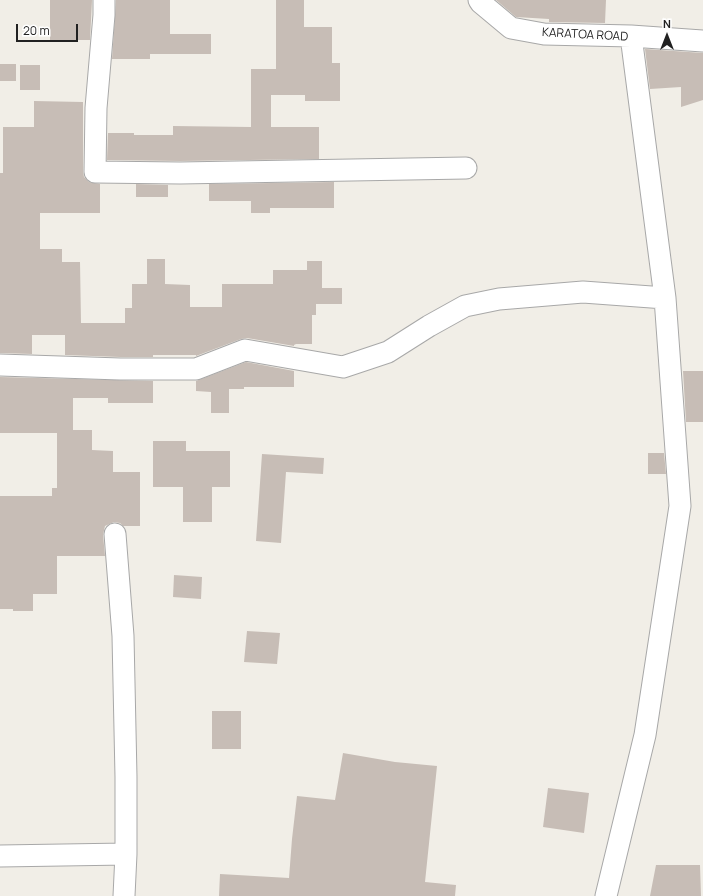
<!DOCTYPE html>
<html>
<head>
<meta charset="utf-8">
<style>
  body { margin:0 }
  #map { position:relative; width:703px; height:896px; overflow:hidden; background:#f1eee7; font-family:Manrope,sans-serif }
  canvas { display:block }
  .north { position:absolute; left:647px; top:16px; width:40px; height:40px; -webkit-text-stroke:3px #fff; paint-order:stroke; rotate:0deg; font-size:11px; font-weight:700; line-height:16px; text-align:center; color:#212121 }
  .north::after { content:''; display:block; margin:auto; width:14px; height:18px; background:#212121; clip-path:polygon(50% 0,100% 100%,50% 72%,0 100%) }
  .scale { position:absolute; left:16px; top:24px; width:62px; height:18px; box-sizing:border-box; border:2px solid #212121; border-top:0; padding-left:5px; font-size:12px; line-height:14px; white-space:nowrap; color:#212121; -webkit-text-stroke:3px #fff; paint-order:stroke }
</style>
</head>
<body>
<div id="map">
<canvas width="703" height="896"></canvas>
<div class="north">N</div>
<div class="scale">20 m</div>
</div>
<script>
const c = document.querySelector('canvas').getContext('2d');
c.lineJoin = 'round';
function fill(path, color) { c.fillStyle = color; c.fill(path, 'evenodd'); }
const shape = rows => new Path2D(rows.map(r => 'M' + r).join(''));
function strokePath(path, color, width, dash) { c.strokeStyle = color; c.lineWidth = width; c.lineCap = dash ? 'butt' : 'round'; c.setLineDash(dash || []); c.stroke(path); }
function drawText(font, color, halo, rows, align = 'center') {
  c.font = font + ' Manrope,sans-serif'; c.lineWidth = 4; c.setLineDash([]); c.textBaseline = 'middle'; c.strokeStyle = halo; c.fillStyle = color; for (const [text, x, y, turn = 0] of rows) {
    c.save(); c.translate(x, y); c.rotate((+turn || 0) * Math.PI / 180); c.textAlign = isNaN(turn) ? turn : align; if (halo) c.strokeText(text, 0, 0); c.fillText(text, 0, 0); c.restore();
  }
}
fill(shape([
  [50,0,92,0,90,40,50,40],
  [116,0,170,0,170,34,211,34,211,54,150,54,150,59,112,59],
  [276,0,304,0,304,27,332,27,332,63,340,63,340,101,305,101,305,95,271,95,271,127,319,127,319,159,180,161,107,160,108,133,134,133,134,135,173,135,173,126,251,127,251,69,276,69],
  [496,0,606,0,605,23,549,22,549,19,516,17],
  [645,49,703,53,703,100,681,107,681,87,650,89],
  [0,64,16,64,16,81,0,81],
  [20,65,40,65,40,90,20,90],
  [34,101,83,102,83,172,84,177,89,182,100,184,100,213,40,213,40,249,62,249,62,262,80,262,81,323,125,323,125,308,132,308,132,284,147,284,147,259,165,259,165,284,190,285,190,307,222,307,222,284,273,284,273,270,307,270,307,261,322,261,322,288,342,288,342,304,316,304,316,315,312,315,312,344,296,344,294,345,294,346,247,338,241,339,196,356,196,355,153,355,153,357,120,357,65,355,65,335,32,335,32,354,0,353,0,173,3,173,3,127,34,127],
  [334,182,334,208,270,208,270,213,251,213,251,201,209,201,209,184],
  [136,184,168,185,168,197,136,197],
  [246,362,294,371,294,387,244,387,244,389,229,389,229,413,211,413,211,392,196,391,196,381],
  [683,371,703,371,703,422,686,422],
  [0,377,153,381,153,403,108,403,108,398,73,398,73,430,92,430,92,450,113,451,113,472,140,472,140,526,123,526,120,523,114,522,105,526,103,535,105,556,57,556,57,594,33,594,33,611,13,611,13,609,0,609,0,496,52,496,52,488,57,488,57,433,0,433],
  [153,441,186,441,186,451,230,451,230,487,212,487,212,522,183,522,183,487,153,487],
  [648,453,664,453,666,474,648,474],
  [262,454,324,458,323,474,286,472,281,543,256,541],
  [174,575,202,577,201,599,173,597],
  [247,631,280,633,277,664,244,662],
  [212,711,241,711,241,749,212,749],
  [343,753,395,762,437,766,425,882,456,885,455,896,219,896,220,874,289,878,292,839,297,796,335,800],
  [548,788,589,793,584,833,543,827],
  [656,865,700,865,701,896,650,896]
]), '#c7bdb6');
const minor = shape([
  [104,0,104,15,96,108,95,172,180,173,466,168],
  [479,0,481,3,511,28,544,34,631,36,703,41],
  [0,365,120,369,196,369,245,350,343,367,388,352,429,326,465,306,499,299,583,292,665,298],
  [115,534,123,636,126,777,126,854,124,896],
  [0,856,126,854],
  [606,896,645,735,680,506,665,298,631,36]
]);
strokePath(minor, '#a8a8a8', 23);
strokePath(minor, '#fff', 21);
drawText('12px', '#212121', '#fff', [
  ["KARATOA ROAD",585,35,3]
]);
</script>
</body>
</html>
